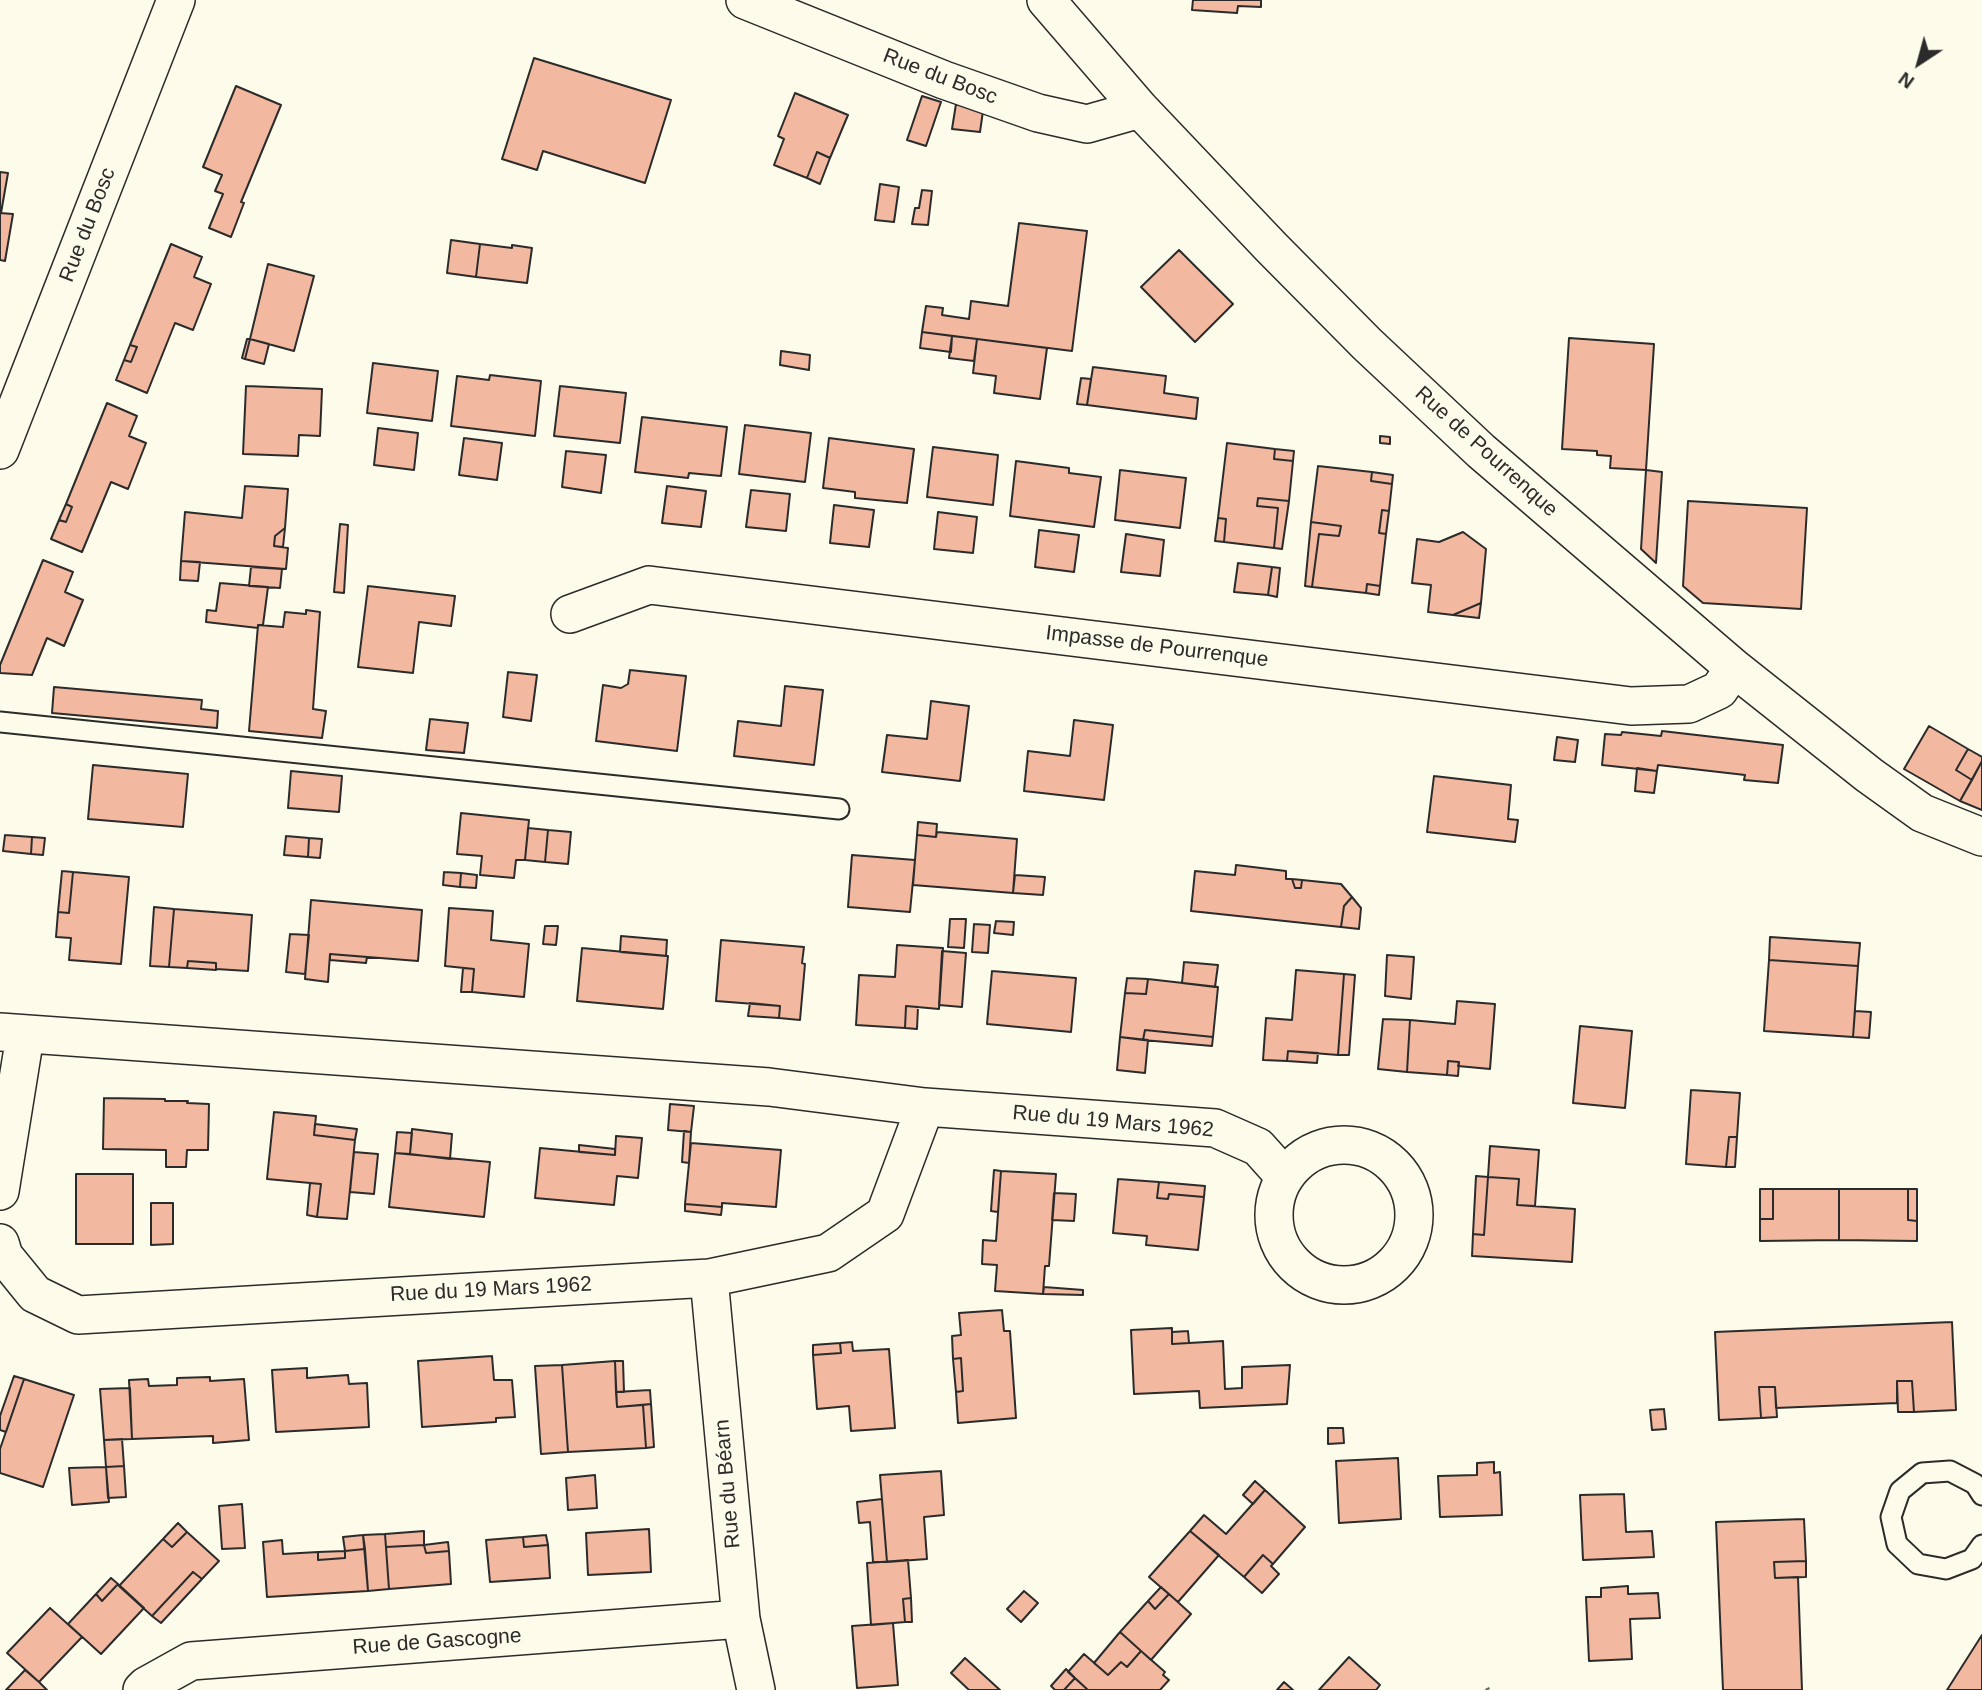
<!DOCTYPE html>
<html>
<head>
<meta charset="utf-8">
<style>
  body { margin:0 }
  #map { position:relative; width:1982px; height:1690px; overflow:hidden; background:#fdfbea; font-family:Helvetica,sans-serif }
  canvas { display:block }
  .north { position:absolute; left:1884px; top:28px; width:70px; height:70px; -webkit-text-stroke:5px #fdfbea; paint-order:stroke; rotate:216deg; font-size:19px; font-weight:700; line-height:28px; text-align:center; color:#2b2b2b }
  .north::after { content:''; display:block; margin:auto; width:24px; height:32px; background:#2b2b2b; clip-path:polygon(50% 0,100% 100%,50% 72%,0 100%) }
</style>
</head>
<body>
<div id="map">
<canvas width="1982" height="1690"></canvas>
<div class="north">N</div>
</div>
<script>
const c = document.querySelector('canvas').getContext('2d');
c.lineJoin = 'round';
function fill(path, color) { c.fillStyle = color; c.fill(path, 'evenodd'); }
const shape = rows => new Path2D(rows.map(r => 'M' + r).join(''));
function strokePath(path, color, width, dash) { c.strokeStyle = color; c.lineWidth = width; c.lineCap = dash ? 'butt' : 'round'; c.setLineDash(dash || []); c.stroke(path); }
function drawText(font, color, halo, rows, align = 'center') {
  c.font = font + ' Helvetica,sans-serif'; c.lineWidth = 5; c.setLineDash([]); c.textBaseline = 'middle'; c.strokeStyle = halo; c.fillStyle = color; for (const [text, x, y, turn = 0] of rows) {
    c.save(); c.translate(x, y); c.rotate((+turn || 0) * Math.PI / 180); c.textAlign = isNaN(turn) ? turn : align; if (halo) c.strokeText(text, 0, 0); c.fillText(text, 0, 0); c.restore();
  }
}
const building = shape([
  [1193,0,1261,0,1261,7,1238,6,1237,13,1192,10,1193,0],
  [534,58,671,100,645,183,543,151,537,170,502,159,534,58],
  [236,86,281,105,241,202,244,203,231,237,209,228,223,194,215,191,222,175,203,167,236,86],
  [795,93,848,115,830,158,817,152,807,178,774,165,784,139,778,136,795,93],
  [922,96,941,102,926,146,907,140,922,96],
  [956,104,983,111,980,132,952,129,956,104],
  [817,152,830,158,820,184,807,178,817,152],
  [0,172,8,173,1,213,0,213,0,172],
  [880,184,899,187,894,222,875,220,880,184],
  [922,190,932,191,928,225,912,224,915,208,919,208,922,190],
  [0,213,13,214,5,261,0,260,0,213],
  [1019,223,1087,231,1072,351,922,332,926,306,943,308,942,315,969,319,971,301,1008,306,1019,223],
  [451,240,480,244,476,277,447,273,451,240],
  [171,244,202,257,194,277,211,284,193,330,175,323,147,393,116,380,124,360,131,362,137,347,130,345,171,244],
  [480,244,512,248,512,245,532,248,527,283,476,277,480,244],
  [1179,250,1233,304,1195,342,1141,287,1179,250],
  [268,264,314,276,294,351,250,339,268,264],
  [922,332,952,336,951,352,920,348,922,332],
  [952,336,977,339,974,361,949,358,952,336],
  [1569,338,1654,344,1646,470,1610,468,1611,456,1597,455,1597,451,1562,449,1569,338],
  [247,339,250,339,245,359,242,358,247,339],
  [250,339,269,344,264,364,245,359,250,339],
  [977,339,1047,348,1040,399,994,393,996,376,973,373,977,339],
  [130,345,137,347,131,362,124,360,130,345],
  [781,351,810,355,809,370,780,365,781,351],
  [373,363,438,371,432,421,367,413,373,363],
  [1093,367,1166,376,1164,393,1198,398,1196,419,1087,405,1093,367],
  [490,375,541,381,535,436,451,426,457,376,489,380,490,375],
  [1081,378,1091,379,1087,405,1077,404,1081,378],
  [246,386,322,389,320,436,299,435,298,456,243,454,246,386],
  [560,386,626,393,620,443,554,436,560,386],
  [107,403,137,416,129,436,146,443,128,489,111,482,82,552,51,539,59,520,66,522,72,507,66,504,107,403],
  [642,417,727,427,721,476,689,473,688,478,635,472,642,417],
  [745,425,811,433,805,482,739,474,745,425],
  [378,428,418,433,414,470,374,465,378,428],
  [1380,436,1390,437,1390,444,1380,443,1380,436],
  [464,438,502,443,497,480,459,475,464,438],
  [829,438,914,449,907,503,855,498,855,492,823,488,829,438],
  [1227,443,1275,449,1274,459,1293,461,1289,501,1258,498,1257,506,1278,508,1274,548,1224,542,1226,519,1218,518,1227,443],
  [933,447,998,455,993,505,927,497,933,447],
  [1275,449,1294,451,1293,461,1274,459,1275,449],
  [566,451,606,455,601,493,562,487,566,451],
  [1016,461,1069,468,1069,473,1101,477,1094,527,1010,516,1016,461],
  [1318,466,1372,472,1371,481,1392,484,1389,511,1382,510,1379,533,1386,534,1380,586,1367,584,1366,593,1312,587,1319,534,1339,536,1341,526,1311,522,1318,466],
  [1120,470,1186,478,1180,528,1115,520,1120,470],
  [1646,470,1662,472,1656,563,1641,549,1646,470],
  [1372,472,1393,475,1392,484,1371,481,1372,472],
  [245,486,288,489,285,528,275,536,274,546,288,548,286,569,181,561,185,512,242,518,245,486],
  [667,486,706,491,701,527,662,523,667,486],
  [751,490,790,494,786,531,746,527,751,490],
  [1258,498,1289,501,1282,549,1274,548,1278,508,1257,506,1258,498],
  [1688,501,1807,508,1801,609,1703,603,1683,586,1688,501],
  [66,504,72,507,66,522,59,520,66,504],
  [834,505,874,510,869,547,830,543,834,505],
  [1382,510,1389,511,1386,534,1379,533,1382,510],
  [938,512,977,517,973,553,934,549,938,512],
  [1218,518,1226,519,1224,542,1215,541,1218,518],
  [1311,522,1341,526,1339,536,1319,534,1312,587,1305,586,1311,522],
  [340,524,348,525,344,593,334,592,340,524],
  [285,528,283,547,274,546,275,536,285,528],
  [1039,530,1079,535,1074,572,1035,567,1039,530],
  [1463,532,1486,549,1481,603,1453,615,1428,612,1431,585,1412,583,1417,539,1439,542,1463,532],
  [1126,534,1164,540,1160,576,1121,572,1126,534],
  [43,560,73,572,65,592,83,600,64,646,47,638,32,675,0,673,0,665,43,560],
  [181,561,200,562,198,581,180,580,181,561],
  [1238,563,1272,567,1268,595,1234,592,1238,563],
  [251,567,282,569,280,588,249,586,251,567],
  [1272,567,1280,568,1277,597,1268,595,1272,567],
  [220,583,268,587,263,625,258,625,258,628,206,622,207,610,216,611,220,583],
  [1367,584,1380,586,1379,595,1366,593,1367,584],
  [368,586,455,596,451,626,419,622,413,673,358,667,368,586],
  [1481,603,1479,618,1453,615,1481,603],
  [306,610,320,612,313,709,326,711,322,738,249,731,258,625,283,627,285,612,306,614,306,610],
  [630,670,686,676,677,751,596,741,603,685,621,688,628,684,630,670],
  [508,672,537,675,531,721,503,717,508,672],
  [785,686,823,690,814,765,734,756,738,721,781,726,785,686],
  [54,687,202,700,201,709,218,711,217,728,52,713,54,687],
  [931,701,969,706,960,781,882,772,887,735,927,739,931,701],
  [430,719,468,723,464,753,426,750,430,719],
  [1074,720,1113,725,1104,800,1024,791,1028,751,1070,756,1074,720],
  [1929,726,1968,749,1956,770,1972,780,1960,801,1904,769,1929,726],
  [1662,731,1783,745,1778,783,1744,780,1745,775,1658,765,1657,771,1602,765,1605,734,1621,735,1622,732,1661,736,1662,731],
  [1557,737,1578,740,1575,762,1554,760,1557,737],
  [1968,749,1982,757,1982,761,1972,780,1956,770,1968,749],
  [1982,761,1982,810,1960,801,1982,761],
  [93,765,188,774,183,827,88,819,93,765],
  [1637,768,1657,771,1654,793,1635,791,1637,768],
  [291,771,342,776,339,812,288,808,291,771],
  [1434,776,1511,785,1508,819,1518,820,1515,842,1427,832,1434,776],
  [461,813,529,820,525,860,516,860,514,878,480,875,482,856,457,854,461,813],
  [918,822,937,824,936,837,917,835,918,822],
  [528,828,548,830,545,862,525,860,528,828],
  [548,830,571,832,568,864,545,862,548,830],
  [937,832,1017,839,1013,893,913,885,917,835,936,837,937,832],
  [5,835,32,837,31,854,3,851,5,835],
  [286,836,309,838,308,857,284,855,286,836],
  [32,837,45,838,43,855,31,854,32,837],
  [309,838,322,839,320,858,308,857,309,838],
  [852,855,915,860,910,912,848,907,852,855],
  [1236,865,1286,871,1286,879,1292,879,1295,888,1301,888,1302,880,1341,884,1352,897,1344,906,1341,927,1191,911,1195,871,1235,875,1236,865],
  [62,871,73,872,69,913,58,912,62,871],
  [73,872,129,877,121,964,69,960,71,938,56,937,58,912,69,913,73,872],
  [444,872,461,873,460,887,443,885,444,872],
  [461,873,477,875,476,888,460,887,461,873],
  [1015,875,1045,877,1043,895,1013,893,1015,875],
  [1292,879,1302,880,1301,888,1295,888,1292,879],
  [1352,897,1361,908,1359,929,1341,927,1344,906,1352,897],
  [311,900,422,910,418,961,330,954,328,982,305,979,311,900],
  [154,907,174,909,169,967,150,966,154,907],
  [449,908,493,911,491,940,529,944,524,997,472,992,474,969,445,966,449,908],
  [174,909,252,915,248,971,216,969,216,963,188,961,187,968,169,967,174,909],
  [950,919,966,919,964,948,948,947,950,919],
  [996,921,1014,922,1013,935,994,933,996,921],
  [974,924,990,925,988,953,972,952,974,924],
  [545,926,558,926,556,945,543,944,545,926],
  [290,934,309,935,305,974,286,972,290,934],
  [621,936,667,940,666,956,620,952,621,936],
  [1770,937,1860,943,1858,966,1769,960,1770,937],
  [721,940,804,947,802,963,805,964,800,1020,779,1018,780,1006,716,1001,721,940],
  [897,945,943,948,939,1009,906,1006,905,1028,856,1025,859,975,895,977,897,945],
  [582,948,668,956,663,1009,577,1001,582,948],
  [942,951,966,953,962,1007,939,1005,942,951],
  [330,954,367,957,366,963,330,960,330,954],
  [1387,955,1414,957,1411,999,1385,996,1387,955],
  [1769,960,1858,966,1853,1037,1764,1031,1769,960],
  [188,961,216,963,216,970,187,968,188,961],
  [1184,962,1218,965,1215,987,1182,983,1184,962],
  [463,968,474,969,472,992,461,992,463,968],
  [1296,970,1344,974,1338,1055,1288,1051,1287,1061,1263,1060,1266,1018,1292,1020,1296,970],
  [992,971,1076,978,1071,1032,987,1024,992,971],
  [1344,974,1355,975,1349,1055,1338,1055,1344,974],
  [1127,978,1148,979,1146,994,1125,993,1127,978],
  [1148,979,1218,987,1213,1037,1145,1030,1143,1040,1120,1037,1125,993,1146,994,1148,979],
  [1457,1001,1495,1004,1490,1069,1458,1066,1459,1062,1448,1061,1447,1075,1407,1072,1410,1020,1455,1024,1457,1001],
  [750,1003,780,1006,779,1018,748,1016,750,1003],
  [906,1006,918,1007,917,1029,905,1028,906,1006],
  [1855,1011,1871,1012,1869,1038,1853,1037,1855,1011],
  [1383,1019,1410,1020,1407,1072,1378,1069,1383,1019],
  [1580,1026,1632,1031,1625,1108,1573,1103,1580,1026],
  [1145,1030,1213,1037,1212,1046,1143,1040,1145,1030],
  [1120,1037,1148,1040,1145,1073,1117,1070,1120,1037],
  [1288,1051,1318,1053,1317,1063,1287,1061,1288,1051],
  [1448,1061,1459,1062,1458,1076,1447,1075,1448,1061],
  [1691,1090,1740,1093,1737,1137,1729,1137,1726,1167,1686,1164,1691,1090],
  [104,1098,165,1099,165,1101,188,1101,187,1103,209,1104,208,1150,187,1150,186,1167,166,1167,166,1150,103,1149,104,1098],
  [670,1104,694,1106,691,1132,668,1130,670,1104],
  [274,1112,316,1116,314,1135,355,1140,347,1219,317,1217,321,1184,267,1179,274,1112],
  [315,1124,357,1129,355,1140,314,1135,315,1124],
  [412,1129,452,1134,450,1159,410,1154,412,1129],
  [684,1131,691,1132,689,1163,682,1162,684,1131],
  [397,1132,412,1133,410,1154,395,1153,397,1132],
  [616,1136,642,1138,638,1178,617,1176,614,1205,535,1198,540,1148,615,1155,616,1136],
  [1729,1137,1737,1137,1735,1167,1726,1167,1729,1137],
  [691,1143,781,1150,776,1207,722,1203,722,1207,685,1204,691,1143],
  [579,1145,615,1149,615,1155,579,1152,579,1145],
  [1490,1146,1539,1150,1535,1206,1517,1205,1519,1179,1488,1177,1490,1146],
  [354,1152,378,1154,374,1194,350,1192,354,1152],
  [395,1153,490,1162,484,1217,389,1207,395,1153],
  [994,1170,1001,1171,998,1212,991,1211,994,1170],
  [1001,1171,1056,1174,1049,1266,1045,1266,1043,1294,995,1291,997,1265,982,1264,983,1240,996,1241,1001,1171],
  [76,1174,133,1174,133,1244,76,1244,76,1174],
  [1476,1176,1488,1177,1484,1235,1473,1234,1476,1176],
  [1488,1177,1519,1179,1517,1205,1575,1209,1572,1262,1472,1256,1473,1234,1484,1235,1488,1177],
  [1118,1179,1159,1182,1157,1198,1168,1199,1169,1194,1204,1197,1198,1250,1146,1245,1147,1236,1113,1233,1118,1179],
  [1159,1182,1205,1186,1204,1197,1169,1194,1168,1199,1157,1198,1159,1182],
  [310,1183,321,1184,317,1217,307,1215,310,1183],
  [1760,1189,1773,1189,1773,1219,1760,1219,1760,1189],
  [1773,1189,1839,1189,1839,1240,1760,1241,1760,1219,1773,1219,1773,1189],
  [1839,1189,1908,1189,1908,1220,1917,1221,1917,1241,1839,1240,1839,1189],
  [1908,1189,1917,1189,1917,1221,1908,1220,1908,1189],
  [1054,1193,1076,1194,1074,1221,1052,1220,1054,1193],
  [151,1203,173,1203,173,1244,151,1245,151,1203],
  [685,1204,722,1207,721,1215,685,1211,685,1204],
  [1044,1287,1083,1290,1083,1295,1043,1294,1044,1287],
  [1002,1310,1004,1331,1010,1331,1016,1418,958,1423,956,1392,963,1391,961,1358,953,1359,952,1336,961,1335,959,1313,1002,1310],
  [1952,1322,1956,1410,1914,1412,1912,1381,1897,1381,1897,1403,1776,1408,1775,1387,1759,1387,1761,1418,1719,1420,1715,1332,1952,1322],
  [1172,1328,1172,1344,1223,1341,1225,1389,1242,1388,1242,1367,1290,1365,1287,1404,1200,1408,1199,1391,1134,1394,1131,1330,1172,1328],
  [1188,1331,1189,1343,1172,1344,1172,1332,1188,1331],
  [852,1342,853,1351,889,1349,895,1428,851,1431,849,1406,817,1409,813,1355,841,1353,840,1343,852,1342],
  [840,1343,841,1353,813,1355,813,1345,840,1343],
  [492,1356,494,1380,512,1380,515,1417,496,1418,496,1422,422,1427,418,1361,492,1356],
  [961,1358,963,1391,956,1392,953,1359,961,1358],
  [615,1361,617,1407,643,1405,646,1448,568,1452,562,1365,615,1361],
  [615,1361,623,1361,624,1392,616,1392,615,1361],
  [562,1365,568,1452,541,1454,535,1366,562,1365],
  [307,1368,307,1378,348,1375,349,1384,367,1383,369,1427,276,1432,272,1370,307,1368],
  [14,1376,24,1379,6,1432,0,1430,0,1416,14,1376],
  [210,1377,210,1381,244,1379,249,1440,213,1443,213,1436,132,1439,129,1380,148,1379,149,1386,177,1385,177,1378,210,1377],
  [24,1379,74,1395,43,1487,0,1473,0,1449,24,1379],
  [1897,1381,1912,1381,1914,1412,1898,1412,1897,1381],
  [1759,1387,1775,1387,1777,1417,1761,1418,1759,1387],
  [130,1388,132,1439,104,1440,100,1389,130,1388],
  [650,1390,651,1404,617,1407,616,1392,650,1390],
  [651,1404,654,1447,646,1448,643,1405,651,1404],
  [1664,1409,1666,1429,1652,1430,1650,1410,1664,1409],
  [1328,1428,1343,1428,1344,1443,1328,1444,1328,1428],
  [122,1439,124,1466,106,1467,104,1440,122,1439],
  [1398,1458,1401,1519,1339,1523,1336,1461,1398,1458],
  [1494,1462,1494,1473,1500,1472,1502,1515,1440,1517,1438,1476,1477,1475,1477,1463,1494,1462],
  [124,1466,126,1497,108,1498,106,1467,124,1466],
  [106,1467,109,1502,72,1505,69,1468,106,1467],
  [941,1471,944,1515,924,1517,927,1559,887,1562,880,1475,941,1471],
  [595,1475,597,1508,568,1510,566,1478,595,1475],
  [1255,1481,1265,1490,1253,1504,1243,1495,1255,1481],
  [1265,1490,1305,1527,1273,1564,1263,1555,1244,1577,1190,1531,1204,1515,1226,1534,1265,1490],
  [1624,1494,1626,1532,1652,1531,1654,1557,1583,1560,1580,1495,1624,1494],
  [882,1499,887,1562,873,1562,870,1522,859,1523,857,1502,882,1499],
  [242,1504,245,1548,222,1549,219,1506,242,1504],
  [1804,1519,1806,1561,1774,1562,1775,1578,1798,1577,1802,1690,1723,1690,1716,1522,1804,1519],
  [178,1523,187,1532,172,1547,163,1539,178,1523],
  [649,1529,651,1572,588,1575,586,1533,649,1529],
  [424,1531,424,1545,386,1547,385,1534,424,1531],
  [1190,1531,1219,1555,1178,1602,1149,1577,1190,1531],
  [187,1532,219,1561,202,1579,193,1572,152,1616,119,1586,163,1539,172,1547,187,1532],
  [385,1534,389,1589,368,1591,363,1535,385,1534],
  [363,1535,365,1549,345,1551,343,1537,363,1535],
  [546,1535,548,1545,524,1547,523,1537,546,1535],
  [523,1537,524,1547,548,1545,550,1578,490,1582,486,1540,523,1537],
  [282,1540,283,1554,318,1552,318,1560,345,1558,345,1551,365,1549,368,1591,267,1597,263,1542,282,1540],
  [448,1542,449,1551,426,1553,424,1545,448,1542],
  [424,1545,426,1553,449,1551,451,1584,389,1589,386,1547,424,1545],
  [345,1551,345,1558,318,1560,318,1552,345,1551],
  [1263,1555,1273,1564,1271,1566,1279,1574,1262,1593,1244,1577,1263,1555],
  [908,1560,911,1598,903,1599,905,1622,871,1625,867,1563,908,1560],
  [1806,1561,1806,1577,1775,1578,1774,1562,1806,1561],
  [193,1572,202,1579,161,1623,152,1616,193,1572],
  [111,1578,118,1584,102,1601,96,1594,111,1578],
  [118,1584,144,1608,101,1654,68,1624,96,1594,102,1601,118,1584],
  [1628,1586,1628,1594,1658,1593,1660,1618,1630,1619,1632,1659,1589,1661,1586,1597,1601,1597,1601,1588,1628,1586],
  [1161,1587,1169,1594,1155,1609,1148,1601,1161,1587],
  [1024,1591,1038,1603,1021,1622,1007,1609,1024,1591],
  [1169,1594,1191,1614,1151,1660,1120,1632,1148,1601,1155,1609,1169,1594],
  [911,1598,912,1622,905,1622,903,1599,911,1598],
  [50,1608,82,1637,39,1682,7,1653,50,1608],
  [893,1623,898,1685,857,1688,852,1626,893,1623],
  [1120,1632,1141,1651,1127,1667,1121,1662,1108,1675,1094,1663,1120,1632],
  [1982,1635,1982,1690,1947,1690,1982,1635],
  [1141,1651,1165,1672,1163,1675,1169,1680,1160,1690,1088,1690,1068,1672,1084,1654,1108,1675,1121,1662,1127,1667,1141,1651],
  [1349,1657,1380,1685,1376,1690,1319,1690,1349,1657],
  [965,1658,1000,1690,969,1690,951,1673,965,1658],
  [1066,1669,1075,1678,1064,1690,1055,1690,1051,1686,1066,1669],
  [25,1670,39,1682,47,1690,6,1690,25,1670],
  [1075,1678,1088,1690,1064,1690,1075,1678],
  [1284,1682,1293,1690,1277,1690,1284,1682]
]);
fill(building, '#f2b8a0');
strokePath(building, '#2b2b2b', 2);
const service = shape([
  [0,722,839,809],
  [1982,1495,1975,1484,1950,1471,1922,1473,1900,1491,1891,1517,1897,1544,1918,1564,1946,1569,1972,1559,1982,1545]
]);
const minor = shape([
  [745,0,944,80,1038,113,1087,124,1140,109],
  [1046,0,1140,109,1271,247,1367,344,1481,451,1734,668,1869,775,1922,813,1982,837],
  [0,450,176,0],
  [570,614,649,585,1631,706,1689,704,1719,690,1734,668],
  [0,1032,769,1087,925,1107,1215,1128,1258,1147,1284,1176],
  '1274 1215a70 70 0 1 1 140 0a70 70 0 1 1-140 0Z',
  [0,1191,25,1036],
  [0,1243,4,1256,35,1294,78,1315,709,1278,828,1253,885,1214,925,1107],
  [709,1278,741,1619,756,1690],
  [142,1690,146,1686,191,1661,741,1619]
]);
strokePath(service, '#2b2b2b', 23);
strokePath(minor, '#2b2b2b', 40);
strokePath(shape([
  [1487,1688,1488,1690]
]), '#6a6964', 4.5, [5, 3.5]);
strokePath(service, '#fdfbea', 19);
strokePath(minor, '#fdfbea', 37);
drawText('21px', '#2b2b2b', '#fdfbea', [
  ["Rue du Bosc",940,77,21],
  ["Rue du Bosc",88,225,-69],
  ["Rue de Pourrenque",1486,452,42],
  ["Impasse de Pourrenque",1157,647,7],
  ["Rue du 19 Mars 1962",1113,1122,5],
  ["Rue du 19 Mars 1962",491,1290,-3],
  ["Rue du Béarn",728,1484,-95],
  ["Rue de Gascogne",437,1642,-4]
]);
</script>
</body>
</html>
